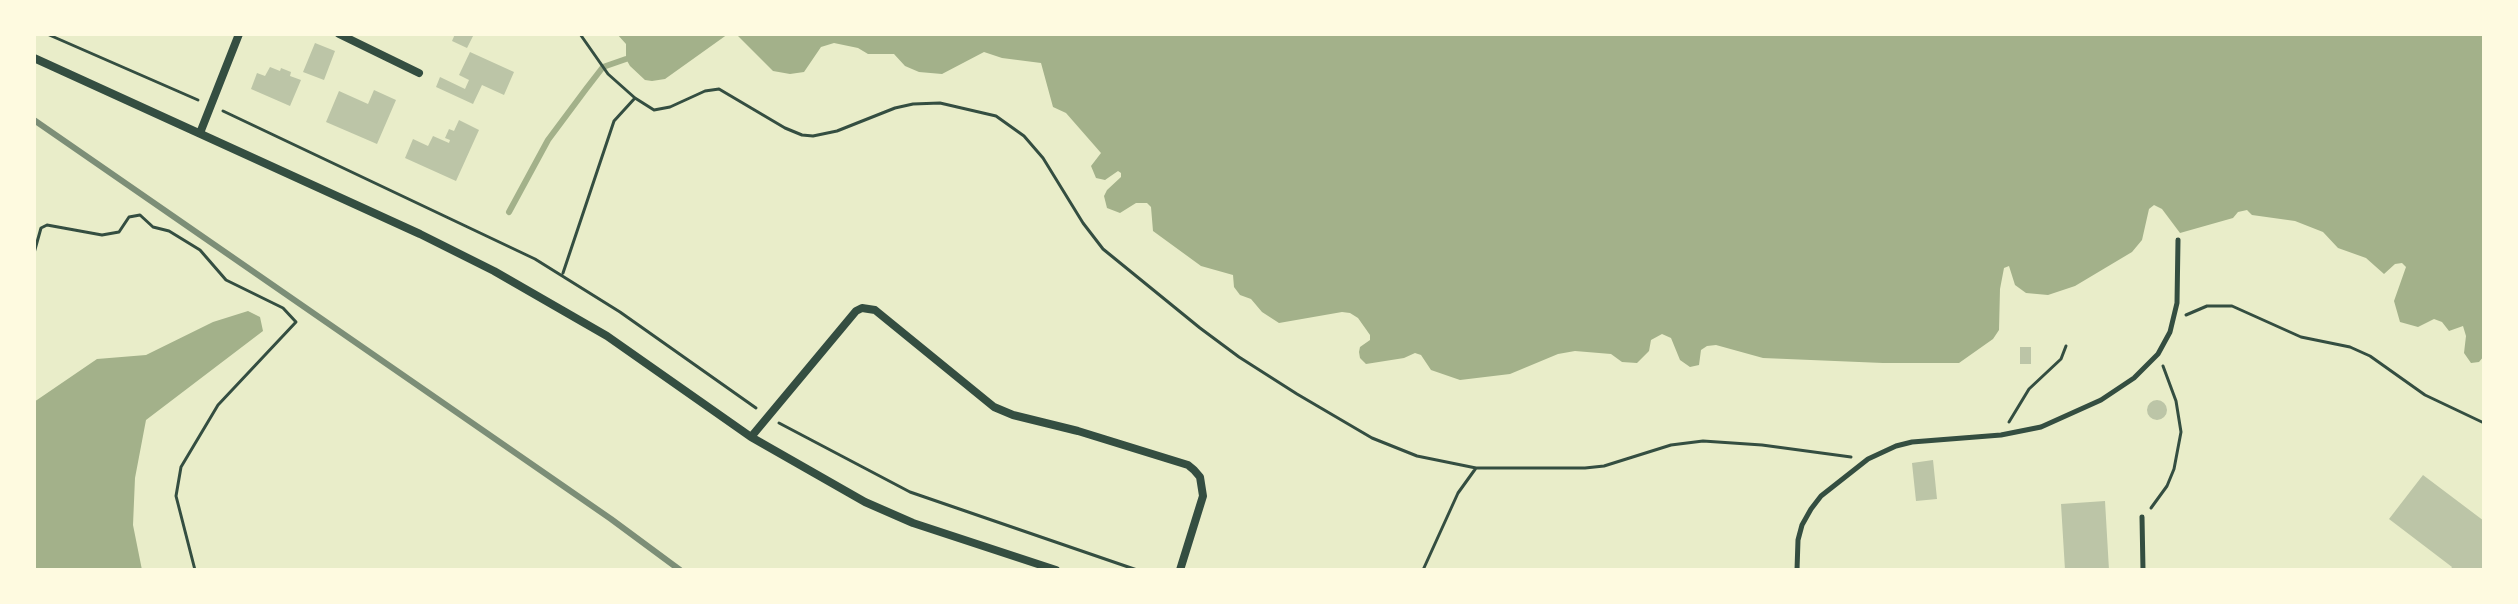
<!DOCTYPE html>
<html>
<head>
<meta charset="utf-8">
<style>
  body { margin:0 }
  #map { position:relative; width:2518px; height:604px; overflow:hidden; background:#e9edc9; font-family:"Alegreya Sans",sans-serif }
  canvas { display:block }
  .frame { position:absolute; inset:0; border:36px solid #fefae0; pointer-events:none }
</style>
</head>
<body>
<div id="map">
<canvas width="2518" height="604"></canvas>
<div class="frame"></div>
</div>
<script>
const c = document.querySelector('canvas').getContext('2d');
c.lineJoin = 'round';
function fill(path, color) { c.fillStyle = color; c.fill(path, 'evenodd'); }
const shape = rows => new Path2D(rows.map(r => 'M' + r).join(''));
function strokePath(path, color, width, dash) { c.strokeStyle = color; c.lineWidth = width; c.lineCap = dash ? 'butt' : 'round'; c.setLineDash(dash || []); c.stroke(path); }
fill(shape([
  [617,34,728,34,665,79,652,81,645,80,630,66,626,59,626,44],
  [736,34,2484,34,2484,356,2479,362,2471,363,2464,353,2466,336,2463,326,2449,331,2442,322,2434,319,2418,327,2400,322,2394,301,2406,267,2402,263,2395,264,2384,274,2366,258,2338,248,2323,232,2295,221,2252,215,2247,210,2238,212,2233,218,2180,233,2162,209,2154,205,2149,209,2142,240,2132,252,2075,286,2048,295,2026,293,2015,285,2009,266,2004,268,2000,289,1999,330,1993,339,1959,363,1883,363,1763,358,1716,345,1707,346,1701,350,1699,365,1690,367,1680,360,1671,338,1662,334,1651,340,1649,351,1637,363,1622,362,1611,354,1575,351,1558,354,1510,374,1460,380,1431,370,1421,355,1415,353,1404,358,1366,364,1360,358,1359,352,1360,347,1370,340,1370,335,1358,318,1350,313,1342,312,1279,323,1262,312,1251,299,1240,295,1234,287,1233,275,1201,266,1153,231,1151,207,1147,203,1136,203,1120,213,1107,208,1104,196,1107,190,1121,177,1121,173,1118,171,1105,180,1096,178,1091,166,1101,153,1066,113,1053,107,1041,63,1002,58,984,52,942,74,919,72,905,66,894,54,868,54,858,48,834,43,821,47,804,72,790,74,773,71],
  [248,311,260,317,263,331,146,420,135,478,133,525,142,570,34,570,34,402,97,359,146,355,213,322]
]), '#a3b18a');
strokePath(shape([
  [509,212,548,140,586,89,603,67,626,59]
]), '#a3b18a', 6);
fill(shape([
  [455,34,474,34,467,48,452,41],
  [315,43,335,51,324,80,303,72],
  [470,52,514,72,504,95,482,85,473,104,436,87,440,77,465,89,469,80,459,75],
  [270,67,280,71,281,68,291,72,290,76,301,80,290,106,251,89,257,73,265,76],
  [374,90,396,100,377,144,326,122,339,91,368,104],
  [459,120,479,130,456,181,405,158,413,139,428,146,433,136,449,143,450,140,445,138,449,129,454,131],
  [2020,347,2031,347,2031,364,2020,364],
  '2147 410a10 10 0 1 1 20 0a10 10 0 1 1-20 0Z',
  [1933,460,1937,499,1916,501,1912,463],
  [2423,475,2484,521,2484,570,2450,570,2452,567,2389,519],
  [2105,501,2109,570,2065,570,2061,504]
]), '#bcc5a7');
strokePath(shape([
  [47,34,198,100],
  [580,34,608,74,635,98,654,110,670,107,705,91,719,89,785,128,802,135,813,136,837,131,895,108,913,104,940,103,996,116,1024,136,1043,158,1083,223,1103,249,1200,328,1239,357,1297,394,1372,438,1417,456,1476,468,1585,468,1604,466,1671,445,1703,441,1762,445,1851,457],
  [223,111,535,259,620,312,756,408],
  [34,253,41,228,47,225,102,235,119,232,129,217,140,215,153,227,169,231,200,250,226,280,283,308,296,322,218,405,181,467,176,496,195,570],
  [563,273,614,121,635,98],
  [2186,315,2207,306,2232,306,2301,337,2350,347,2370,356,2425,395,2484,423],
  [2009,422,2029,389,2061,359,2066,346],
  [779,423,910,492,1137,570],
  [2151,508,2167,486,2174,469,2181,432,2176,401,2163,366],
  [1423,570,1458,493,1476,468]
]), '#344e41', 3);
strokePath(shape([
  [2142,517,2143,570],
  [1797,570,1798,540,1802,525,1811,509,1821,496,1868,459,1896,446,1912,442,2001,435,2041,427,2101,400,2134,378,2158,354,2170,332,2177,303,2178,240]
]), '#344e41', 5);
strokePath(shape([
  [339,34,419,73],
  [34,58,420,234,494,271,607,336,751,437,865,502,913,523,1056,570],
  [200,133,239,34],
  [751,437,856,311,862,308,875,310,994,407,1013,415,1078,431,1188,465,1194,470,1200,477,1203,496,1180,570]
]), '#344e41', 8);
strokePath(shape([
  [34,120,611,519,680,570]
]), '#7c8e77', 6);
</script>
</body>
</html>
